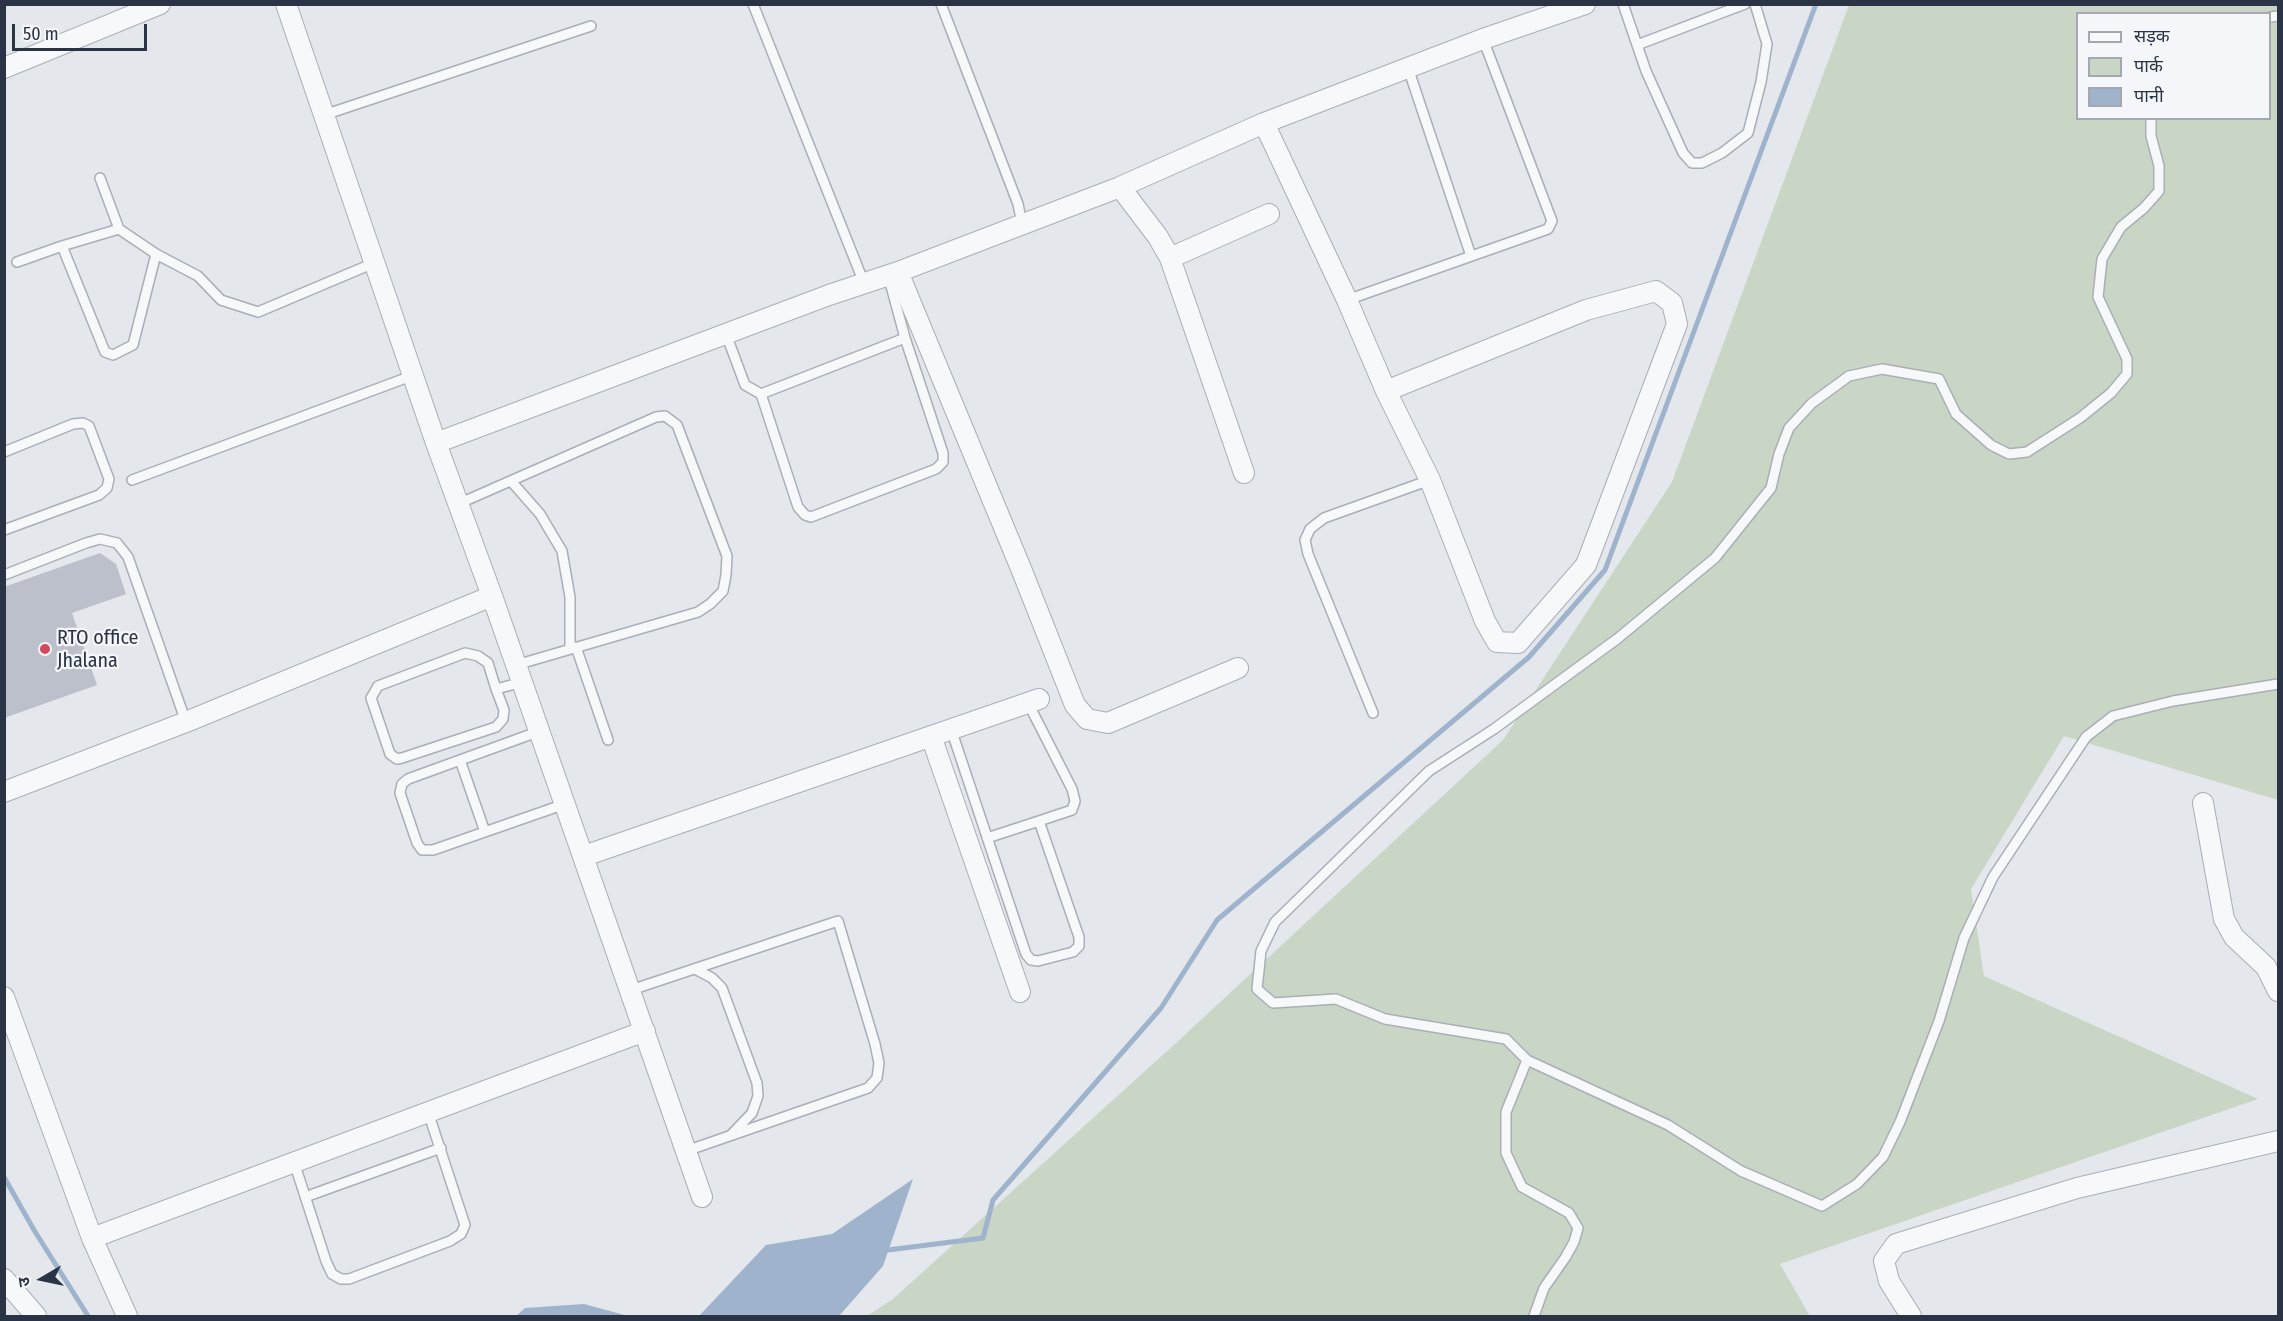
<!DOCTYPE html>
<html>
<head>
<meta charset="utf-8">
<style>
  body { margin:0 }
  #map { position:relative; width:2283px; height:1321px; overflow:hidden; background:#e4e7ec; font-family:"Fira Sans Condensed","Noto Sans Devanagari",sans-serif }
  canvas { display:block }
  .frame { position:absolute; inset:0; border:6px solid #2b3445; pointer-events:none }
  .legend { position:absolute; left:2076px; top:12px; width:195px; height:108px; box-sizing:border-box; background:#f4f6f9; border:2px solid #a4a8b1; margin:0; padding:8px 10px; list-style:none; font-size:18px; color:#2b3445 }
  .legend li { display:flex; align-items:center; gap:12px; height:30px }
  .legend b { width:30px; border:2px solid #a4a8b1 }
  .north { position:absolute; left:12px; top:1249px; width:60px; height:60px; -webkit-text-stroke:4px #f4f6f9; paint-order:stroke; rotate:261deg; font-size:16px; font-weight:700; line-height:24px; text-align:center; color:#2b3445 }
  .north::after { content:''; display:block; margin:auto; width:21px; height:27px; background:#2b3445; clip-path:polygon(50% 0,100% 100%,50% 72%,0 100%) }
  .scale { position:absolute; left:12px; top:24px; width:135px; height:27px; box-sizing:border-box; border:3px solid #2b3445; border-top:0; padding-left:8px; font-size:18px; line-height:21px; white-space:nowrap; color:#2b3445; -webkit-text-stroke:4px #f4f6f9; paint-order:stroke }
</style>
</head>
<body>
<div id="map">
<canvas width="2283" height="1321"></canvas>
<div class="frame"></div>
<ul class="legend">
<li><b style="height:8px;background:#f7f8fa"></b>सड़क</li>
<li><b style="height:16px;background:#c9d6c5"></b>पार्क</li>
<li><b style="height:16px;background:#9fb4cc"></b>पानी</li>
</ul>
<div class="north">उ</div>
<div class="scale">50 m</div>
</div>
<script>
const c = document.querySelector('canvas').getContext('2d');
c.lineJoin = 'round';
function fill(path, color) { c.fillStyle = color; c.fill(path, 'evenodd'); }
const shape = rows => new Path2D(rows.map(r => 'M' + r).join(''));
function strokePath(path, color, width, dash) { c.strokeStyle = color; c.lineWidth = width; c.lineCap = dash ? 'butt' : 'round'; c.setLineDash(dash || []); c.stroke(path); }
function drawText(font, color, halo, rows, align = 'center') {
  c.font = font + ' "Fira Sans Condensed",sans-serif'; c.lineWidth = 4.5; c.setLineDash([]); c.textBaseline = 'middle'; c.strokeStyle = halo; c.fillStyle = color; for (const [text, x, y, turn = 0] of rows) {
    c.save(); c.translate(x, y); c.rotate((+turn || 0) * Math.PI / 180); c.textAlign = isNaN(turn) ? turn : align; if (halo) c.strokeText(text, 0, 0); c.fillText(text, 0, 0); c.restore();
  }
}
fill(shape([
  [1849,5,2278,5,2278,800,2064,736,1971,889,1984,976,2258,1099,1780,1264,1810,1316,867,1316,893,1299,1176,1043,1503,740,1672,482],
  [2078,14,2270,14,2270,118,2078,118]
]), '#c9d6c5');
fill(shape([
  [913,1179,883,1266,839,1316,699,1316,766,1245,832,1234],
  [584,1304,628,1316,516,1316,525,1308]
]), '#9fb4cc');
strokePath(shape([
  [4,1177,34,1230,88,1316],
  [888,1250,983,1238,993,1200,1161,1008,1217,920,1529,657,1605,570,1816,4]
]), '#9fb4cc', 5);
fill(shape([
  [100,553,116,564,126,594,72,613,97,685,4,718,4,587]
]), '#bbc0ca');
const lane = shape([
  [753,4,864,283],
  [941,4,1018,204,1022,224],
  [1623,4,1646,71,1683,153,1692,163,1702,163,1722,153,1748,133,1761,82,1767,44,1755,4],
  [2270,17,2278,16],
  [1637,45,1745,4],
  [1408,68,1471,256],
  [324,115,591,26],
  [2151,118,2151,136,2159,166,2159,191,2144,208,2121,227,2102,259,2098,297,2127,359,2127,374,2111,393,2080,418,2027,452,2009,454,1991,445,1956,414,1939,379,1882,369,1849,376,1812,403,1789,428,1779,454,1771,488,1715,558,1617,639,1494,729,1429,771,1275,922,1261,951,1257,989,1273,1003,1336,999,1385,1019,1506,1039,1527,1060,1668,1125,1741,1171,1822,1206,1857,1184,1883,1157,1900,1122,1939,1021,1964,938,1993,877,2086,737,2113,716,2173,701,2278,684],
  [100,178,119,229],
  [62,246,105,352,113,355,133,345,156,254],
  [17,262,62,246,119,229,156,254,198,276,221,300,258,312,374,263],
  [1347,300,1548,229,1552,221,1483,39],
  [726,334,745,385,761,394,798,507,805,515,811,517,936,469,943,462,943,453,905,338],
  [761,394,905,338,888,275],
  [4,452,73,424,83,423,89,426,109,479,107,488,99,495,4,530],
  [132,480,414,375],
  [511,481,540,514,562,551,570,597,570,649],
  [458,504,656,417,665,416,677,425,727,556,726,575,723,591,710,604,698,612,516,665],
  [4,575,86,543,100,539,117,543,128,557,186,722],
  [576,647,608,740],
  [496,689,504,710,503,719,496,727,402,758,397,759,390,754,371,698,378,686,465,653,478,656,488,663,496,689,523,682],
  [1373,713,1308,554,1305,540,1310,529,1324,518,1430,480],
  [951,729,1026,954,1031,960,1038,961,1073,952,1079,946,1079,937,1039,821,1072,810,1075,801,1072,789,1028,703],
  [540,731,408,779,402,784,400,793,417,843,422,850,433,850,565,804],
  [460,760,485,832],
  [987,838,1039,821],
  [695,969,712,978,722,988,757,1083,758,1096,752,1113,731,1135],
  [631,990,838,921,875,1044,879,1063,877,1078,868,1088,686,1151],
  [1527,1060,1506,1112,1506,1153,1522,1187,1569,1213,1578,1228,1574,1242,1565,1258,1544,1288,1534,1316],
  [294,1162,326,1261,332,1274,341,1279,349,1279,450,1241,461,1234,465,1225,428,1112],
  [305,1197,441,1148]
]);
const street = shape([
  [286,4,436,443,492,596,702,1197],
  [4,68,160,4],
  [1264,123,1347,300,1386,391,1430,480,1485,621,1497,642,1518,643,1586,565,1677,324,1672,303,1656,291,1586,310,1386,391],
  [1120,187,1158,237,1170,258,1244,473],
  [1170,258,1269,214],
  [898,272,1022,571,1075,705,1087,719,1108,723,1238,668],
  [436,443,829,295,898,272,1120,187,1264,123,1483,39,1585,4],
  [931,736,1020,992],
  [4,792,186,722,492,596],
  [2203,803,2224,919,2234,937,2266,967,2278,991],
  [584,856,1039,699],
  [4,997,92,1238,127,1316],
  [92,1238,645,1031],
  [4,1279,36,1316],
  [1911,1316,1889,1281,1884,1261,1896,1244,2077,1188,2278,1141]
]);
strokePath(lane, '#a9aeb7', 12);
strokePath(street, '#a9aeb7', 22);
strokePath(lane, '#f7f8fa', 9);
strokePath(street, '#f7f8fa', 20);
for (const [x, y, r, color] of [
  [45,649,6,"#d1495b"]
]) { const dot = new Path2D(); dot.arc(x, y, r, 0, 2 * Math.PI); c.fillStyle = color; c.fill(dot); strokePath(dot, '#f4f6f9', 2); }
drawText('20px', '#2b3445', '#f4f6f9', [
  ["RTO office",57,638],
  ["Jhalana",57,661]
], 'left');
</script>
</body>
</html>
